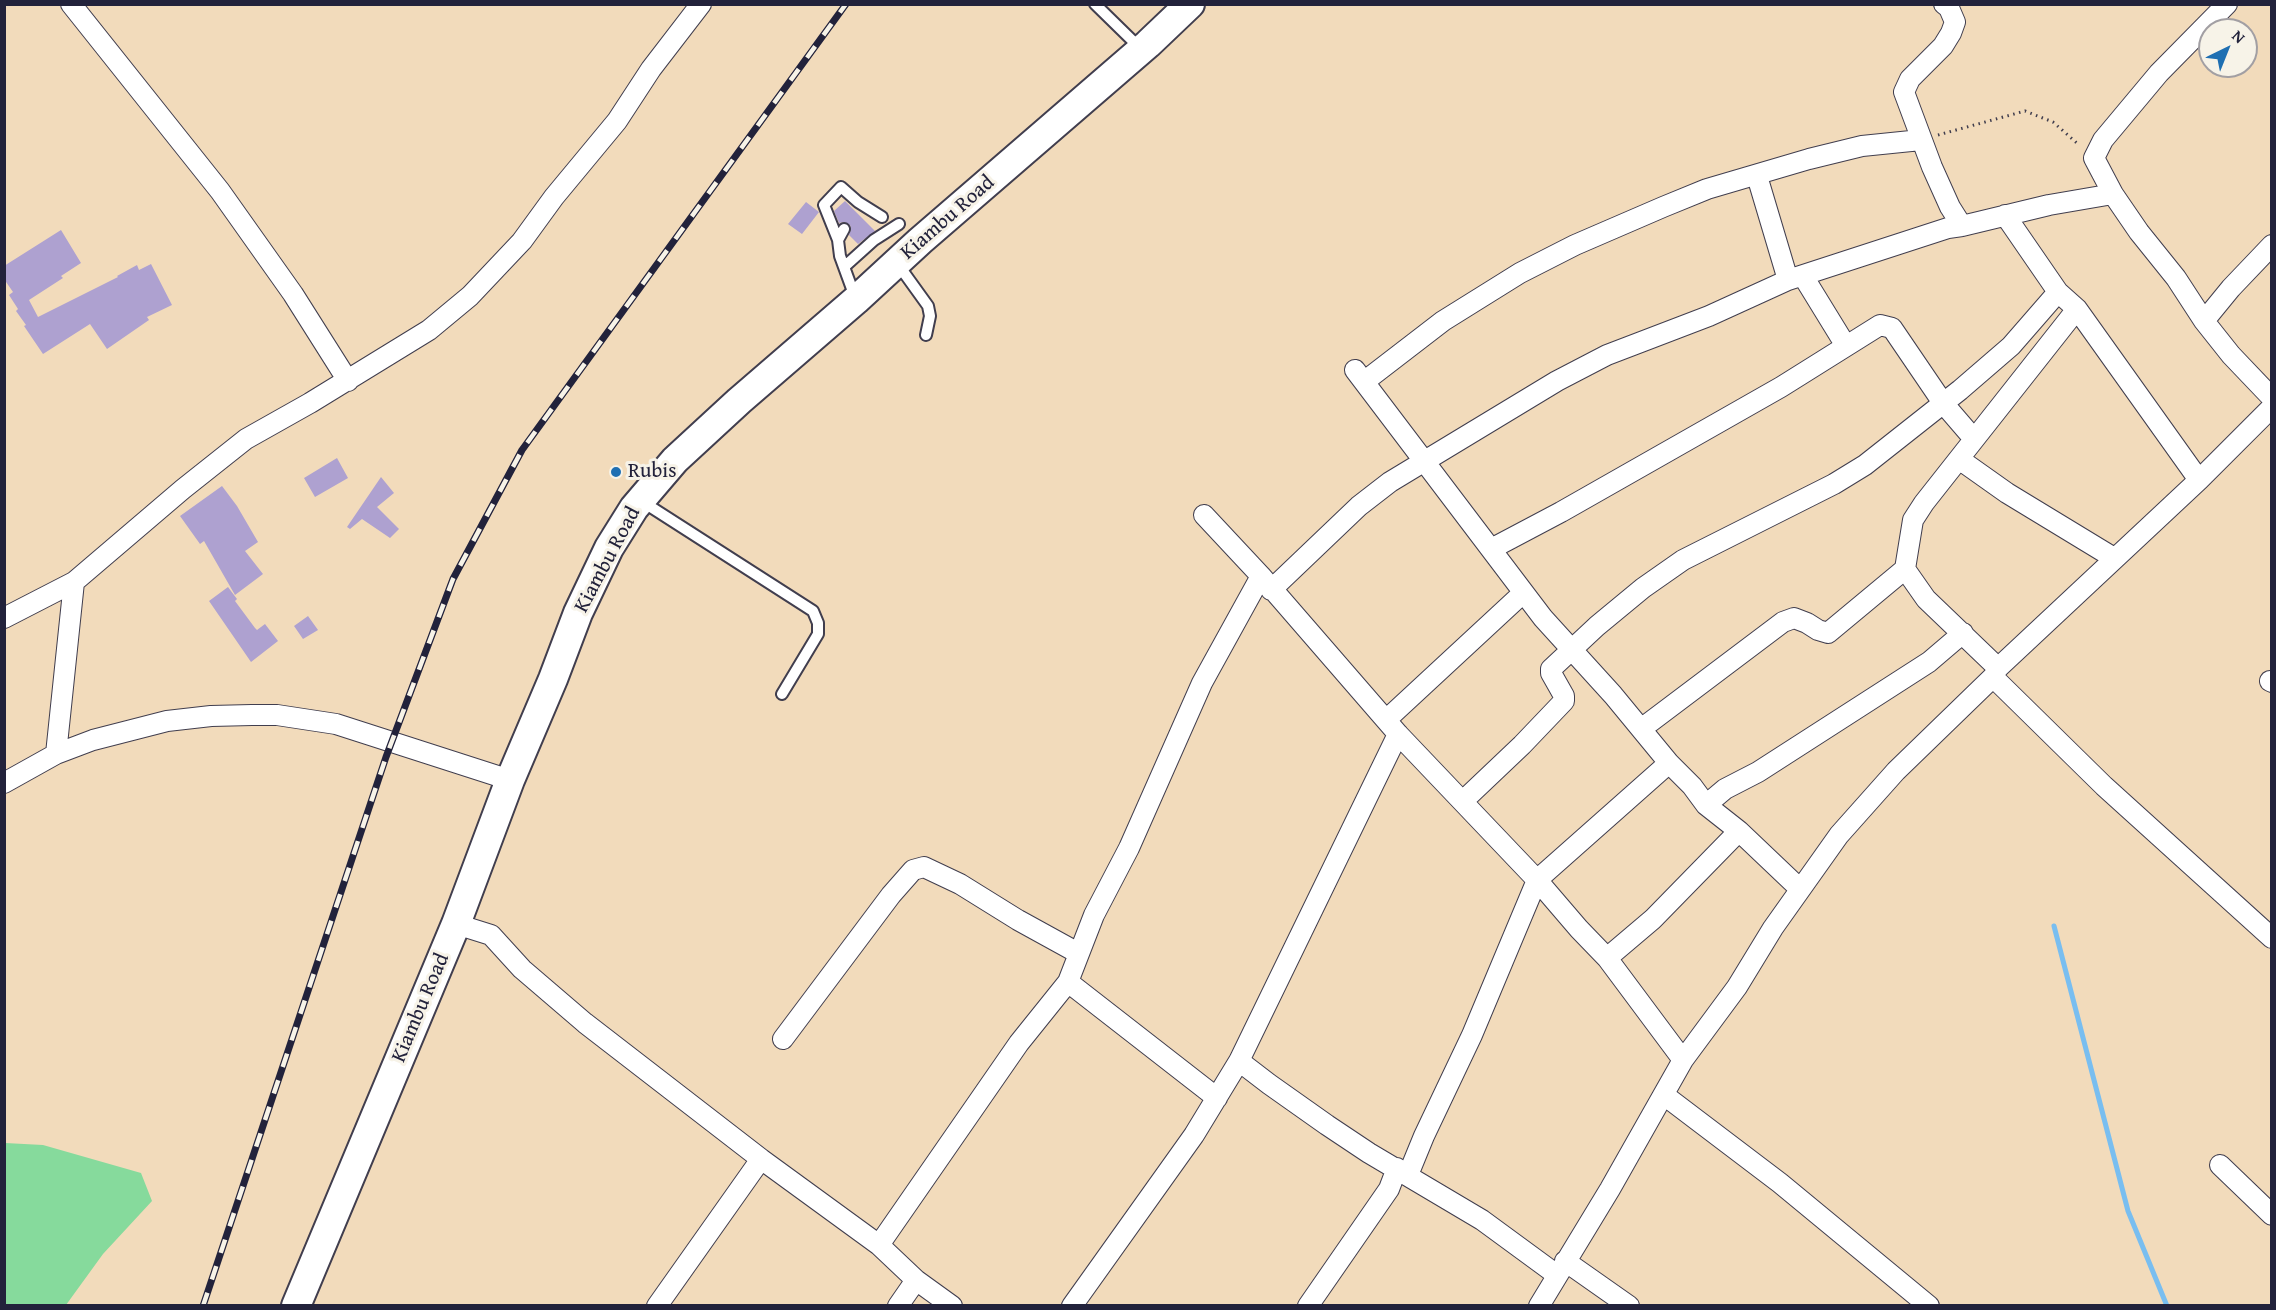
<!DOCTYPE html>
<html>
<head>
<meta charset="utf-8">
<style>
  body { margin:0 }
  #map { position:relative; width:2276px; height:1310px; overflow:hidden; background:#f2dbbb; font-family:"Gentium Book Plus",serif }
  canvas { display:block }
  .frame { position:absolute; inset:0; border:6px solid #22223b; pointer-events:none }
  .north { position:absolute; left:2198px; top:18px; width:60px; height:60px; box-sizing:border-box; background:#f7f3e8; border:2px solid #a29fa3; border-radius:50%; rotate:43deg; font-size:16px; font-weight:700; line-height:24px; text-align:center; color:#22223b }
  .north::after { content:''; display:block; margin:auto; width:21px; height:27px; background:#1f6fb2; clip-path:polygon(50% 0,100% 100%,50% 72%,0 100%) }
</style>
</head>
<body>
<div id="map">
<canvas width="2276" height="1310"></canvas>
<div class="frame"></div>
<div class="north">N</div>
</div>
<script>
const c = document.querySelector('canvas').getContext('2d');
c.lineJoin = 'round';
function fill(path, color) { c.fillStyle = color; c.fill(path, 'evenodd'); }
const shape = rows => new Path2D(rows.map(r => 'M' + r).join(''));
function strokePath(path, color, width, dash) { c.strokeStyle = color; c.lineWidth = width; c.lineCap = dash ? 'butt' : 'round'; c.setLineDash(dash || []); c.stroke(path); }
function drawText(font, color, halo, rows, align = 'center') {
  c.font = font + ' "Gentium Book Plus",serif'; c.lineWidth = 6; c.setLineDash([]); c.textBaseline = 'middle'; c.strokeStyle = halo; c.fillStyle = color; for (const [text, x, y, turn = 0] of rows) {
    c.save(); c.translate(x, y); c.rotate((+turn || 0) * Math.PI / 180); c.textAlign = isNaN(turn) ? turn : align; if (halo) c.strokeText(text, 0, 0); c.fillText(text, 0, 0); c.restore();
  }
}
fill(shape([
  [5,1143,43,1145,141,1173,152,1201,103,1254,66,1305,5,1305]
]), '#86da9c');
strokePath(shape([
  [2054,926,2128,1211,2167,1306]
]), '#79bef0', 5);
fill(shape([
  [845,201,875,231,858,244,849,235,851,229,850,225,844,222,839,223,834,211],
  [806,202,819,212,802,234,788,224],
  [61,230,81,263,61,276,63,278,29,300,38,317,118,277,117,276,137,265,139,270,151,264,172,305,147,317,149,320,107,349,90,324,43,354,24,326,26,325,16,311,18,309,9,295,13,292,4,279,4,266],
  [337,458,348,478,315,497,304,478],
  [381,477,394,493,377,507,399,529,390,538,362,519,350,529,347,527],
  [222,486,237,506,258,542,245,551,263,574,235,595,204,541,200,544,180,516],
  [228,587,237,599,235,601,255,628,257,630,265,624,278,641,251,662,209,601],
  [308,616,318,630,303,639,294,626]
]), '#aea1d0');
const service = shape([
  [1095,4,1140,48],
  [844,229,838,240,840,256,855,297],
  [838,240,824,205,841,187,858,202,882,217],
  [897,263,928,306,930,316,926,335],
  [844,267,874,240,899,224],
  [643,502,813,611,818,623,818,634,782,694]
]);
const minor = shape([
  [71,4,220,191,293,294,348,381],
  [1944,4,1949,8,1955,22,1951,33,1943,46,1910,79,1904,92,1932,167,1950,207,1962,226],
  [2227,4,2159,73,2103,140,2094,158,2113,194,2139,232,2176,278,2204,321,2231,355,2272,398],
  [1757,176,1788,280],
  [2005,215,2058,292,2077,309,2199,480],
  [1803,276,1846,346],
  [2204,321,2231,288,2272,245],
  [1355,370,1543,618,1613,695,1669,763,1692,786,1706,805,1739,831,1653,919,1607,958],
  [1365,381,1443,321,1520,273,1575,245,1663,207,1707,189,1809,159,1862,146,1921,140],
  [1959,459,2007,493,2114,558],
  [1204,515,1261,576,1398,734,1537,880,1579,929,1607,958,1683,1060],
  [1491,549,1561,512,1781,387,1880,325,1892,328,1943,403,1974,439],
  [1905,569,1926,599,1998,668],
  [1271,590,1359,506,1390,482,1557,381,1607,355,1709,316,1788,280,1948,228,1962,226,2049,205,2113,194],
  [4,618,74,582,183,489,246,439,310,403,429,330,470,296,522,241,554,197,617,121,651,69,701,4],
  [1993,677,2104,786,2272,938],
  [2270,681,2272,682],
  [1386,720,1522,594],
  [1641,729,1783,622,1794,618,1807,623,1818,630,1828,633,1905,569,1913,520,1924,503,2077,309],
  [56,754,74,582],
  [4,783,56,754,93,740,167,721,211,716,252,715,277,715,336,724,510,780],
  [1463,801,1522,745,1564,701,1564,696,1551,673,1551,669,1597,626,1643,588,1683,560,1834,484,1865,465,1960,390,2011,346,2058,292],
  [1706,805,1725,789,1758,772,1929,662,1963,633],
  [1739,831,1800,889],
  [456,924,491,935,522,969,585,1023,761,1159],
  [1068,982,1217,1098],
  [783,1039,891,895,913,870,924,867,960,884,1018,920,1078,953],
  [1239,1061,1269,1084,1327,1125,1369,1153,1482,1220,1557,1275],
  [1664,1095,1780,1183,1929,1306],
  [2220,1165,2272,1215],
  [1408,1175,1424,1136,1472,1035,1537,880,1669,763],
  [879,1245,1019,1043,1068,982,1094,915,1129,848,1202,683,1261,576],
  [1565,1261,1629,1306],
  [657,1306,761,1159,879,1245,916,1280,952,1306],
  [898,1306,916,1280],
  [1072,1306,1194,1135,1239,1061,1398,734],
  [1308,1306,1389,1189,1397,1168],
  [1539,1306,1610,1189,1683,1060,1737,987,1773,928,1839,835,1896,771,1993,677,1998,668,2199,480,2272,407]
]);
const secondary = shape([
  [296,1306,456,924,510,780,553,679,578,613,609,548,634,508,675,460,739,401,856,300,920,241,1148,44,1190,4]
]);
strokePath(service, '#413e4e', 14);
strokePath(minor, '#413e4e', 22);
strokePath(secondary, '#413e4e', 32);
strokePath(shape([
  [1938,135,2025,111,2053,122,2079,145]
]), '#413e4e', 3, [1.5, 4.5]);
strokePath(service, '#fff', 10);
strokePath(minor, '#fff', 20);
strokePath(secondary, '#fff', 28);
const rail = shape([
  [203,1306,386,757,453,579,522,450,846,4]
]);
strokePath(rail, '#22223b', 7);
strokePath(rail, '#f7f3e8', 4.5, [14]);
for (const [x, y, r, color] of [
  [616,472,6,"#1f6fb2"]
]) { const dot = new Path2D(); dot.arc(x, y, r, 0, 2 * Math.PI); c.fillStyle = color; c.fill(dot); strokePath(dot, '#f7f3e8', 2); }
drawText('21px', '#22223b', '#f7f3e8', [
  ["Kiambu Road",948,218,-41],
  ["Kiambu Road",608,560,-62],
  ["Kiambu Road",421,1008,-67]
]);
drawText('21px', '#22223b', '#f7f3e8', [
  ["Rubis",628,472]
], 'left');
</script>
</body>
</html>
